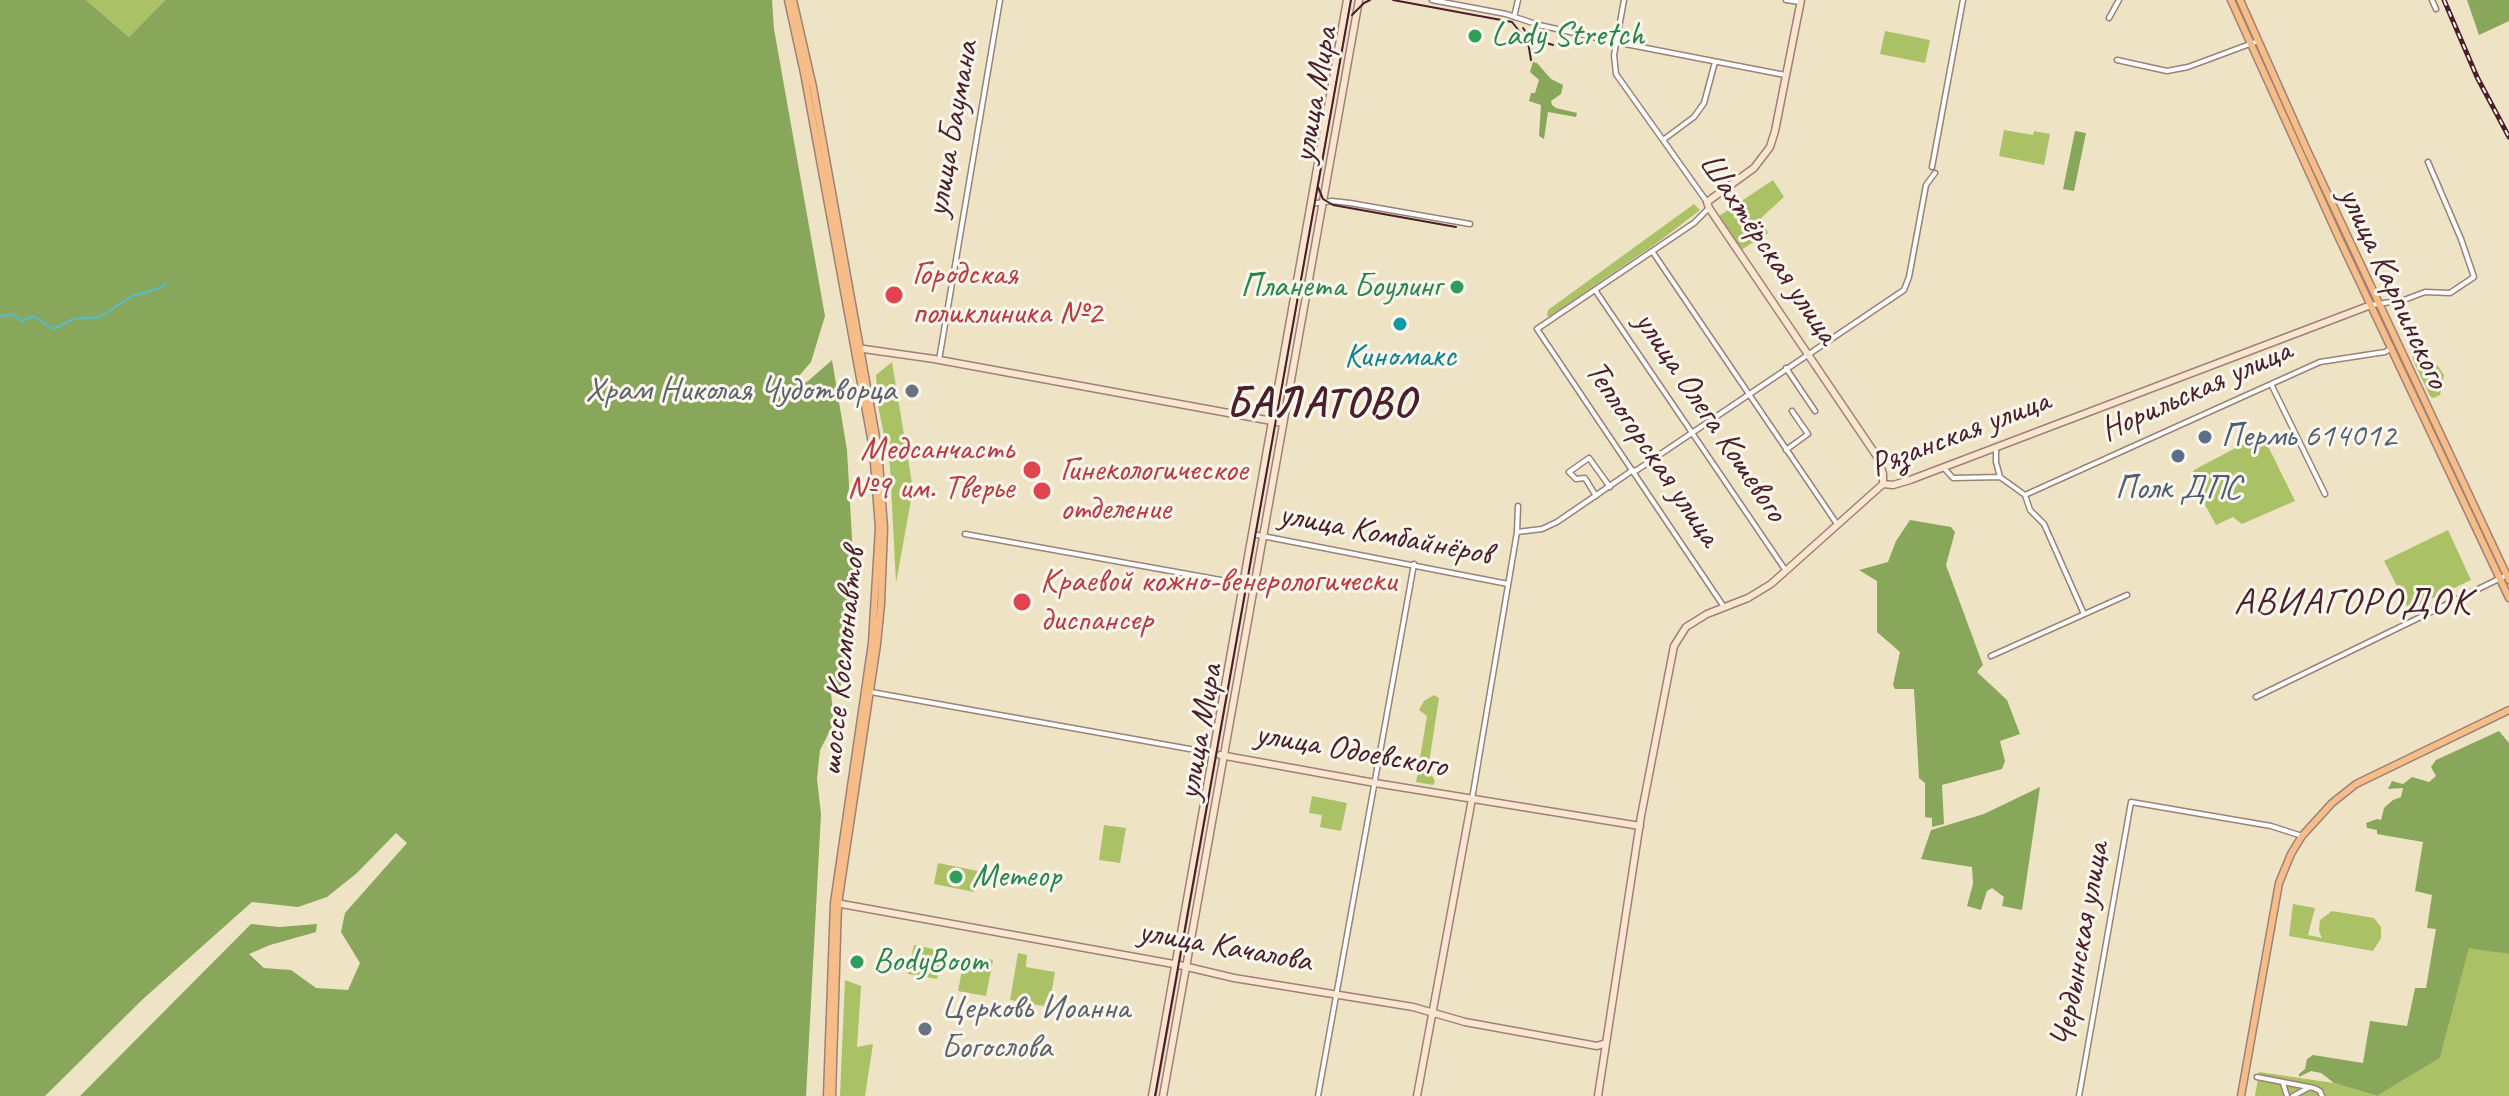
<!DOCTYPE html>
<html>
<head>
<meta charset="utf-8">
<style>
  body { margin:0 }
  canvas { display:block; background:#eee3c5 }
</style>
</head>
<body>
<canvas width="2509" height="1096"></canvas>
<script>
const c = document.querySelector('canvas').getContext('2d');
c.lineJoin = 'round';
function fill(path, color) { c.fillStyle = color; c.fill(path, 'evenodd'); }
const shape = rows => new Path2D(rows.map(r => 'M' + r).join(''));
function strokePath(path, color, width, dash) { c.strokeStyle = color; c.lineWidth = width; c.lineCap = dash ? 'butt' : 'round'; c.setLineDash(dash || []); c.stroke(path); }
function drawText(font, color, halo, rows, align = 'center') {
  c.font = font + ' Caveat,sans-serif'; c.lineWidth = 6; c.setLineDash([]); c.textBaseline = 'middle'; c.strokeStyle = halo; c.fillStyle = color; for (const [text, x, y, turn = 0] of rows) {
    c.save(); c.translate(x, y); c.rotate((+turn || 0) * Math.PI / 180); c.textAlign = isNaN(turn) ? turn : align; if (halo) c.strokeText(text, 0, 0); c.fillText(text, 0, 0); c.restore();
  }
}
fill(shape([
  [86,0,165,0,129,37],
  [1885,31,1930,40,1925,63,1880,54],
  [2004,130,2033,135,2034,131,2050,134,2044,165,1999,156],
  [1773,180,1784,197,1761,218,1768,233,1741,250,1719,216],
  [1694,204,1700,210,1661,240,1549,317,1547,315,1548,310],
  [2413,354,2438,366,2444,375,2440,395,2433,398,2430,396,2413,360],
  [892,362,913,489,896,583,890,466,878,405,876,375],
  [2262,434,2295,501,2242,524,2233,517,2216,525,2190,477,2194,470],
  [2448,530,2471,580,2409,609,2384,561],
  [1434,695,1439,698,1428,769,1435,781,1433,785,1416,782,1427,716,1419,710,1424,701],
  [1312,796,1347,803,1341,831,1320,827,1322,815,1309,813],
  [1104,825,1126,828,1120,863,1099,860],
  [938,863,978,871,974,892,934,884],
  [2293,904,2315,908,2308,935,2322,938,2319,931,2320,920,2332,911,2374,918,2381,927,2381,938,2373,951,2289,936],
  [914,945,943,951,937,979,908,974],
  [2469,947,2509,954,2509,1096,2377,1096,2440,1058],
  [1018,953,1027,955,1026,967,1055,972,1049,1007,1010,1000],
  [965,955,993,960,986,996,958,991],
  [845,980,861,986,857,1047,873,1044,865,1096,840,1096],
  [2259,1072,2334,1083,2376,1096,2255,1096]
]), '#abc165');
fill(shape([
  [0,0,86,0,129,37,165,0,772,0,774,29,825,316,811,362,793,383,807,382,832,360,847,450,854,574,841,685,831,693,834,723,820,750,817,779,821,814,806,1096,80,1096,251,924,279,927,317,924,316,932,270,945,249,954,264,968,291,970,316,988,348,990,360,963,341,932,345,913,407,843,396,833,357,873,327,897,298,907,252,902,143,999,45,1096,0,1096],
  [2467,0,2509,0,2509,21,2479,35],
  [1533,62,1537,63,1551,79,1563,85,1561,94,1551,101,1552,105,1556,108,1577,113,1576,117,1548,112,1544,139,1539,136,1541,105,1529,101,1531,93,1535,93,1539,80,1530,72],
  [2075,131,2086,133,2074,191,2063,189],
  [1910,520,1951,527,1955,532,1946,565,1983,665,1977,672,2007,700,2020,734,2000,741,2005,761,2002,769,1942,785,1944,824,1932,827,1932,818,1925,817,1925,783,1919,778,1914,689,1895,689,1893,685,1900,652,1877,632,1877,581,1859,570,1888,562,1896,541],
  [2499,731,2509,743,2509,954,2469,948,2440,1058,2377,1096,2334,1083,2321,1073,2311,1071,2299,1077,2299,1074,2305,1069,2307,1059,2313,1055,2363,1063,2370,1021,2407,1026,2415,988,2426,988,2436,929,2427,928,2432,895,2415,891,2423,842,2377,834,2377,830,2367,828,2366,823,2377,819,2381,820,2384,808,2393,800,2401,797,2403,788,2388,789,2392,781,2403,784,2412,777,2429,782,2436,776,2431,767,2436,760],
  [2040,787,2022,910,2002,906,2004,897,1992,888,1987,891,1981,910,1967,906,1973,884,1972,867,1921,859,1931,830,1984,814]
]), '#88a75a');
strokePath(shape([
  [0,316,13,314,21,321,33,316,53,329,74,319,100,317,132,296,160,288,166,283]
]), '#55bcd3', 2);
const street = shape([
  [1432,0,1506,14,1539,25,1615,42,1785,75],
  [1624,0,1614,55,1616,74,1707,202],
  [1786,0,1800,2],
  [2432,0,2436,9],
  [1514,17,1518,0],
  [2109,18,2119,0],
  [2117,60,2167,71,2188,67,2258,41],
  [1663,140,1694,117,1704,103,1715,62],
  [1932,167,1963,0],
  [1310,204,1332,201,1350,203,1470,224],
  [1709,208,1694,223,1537,329,1724,607],
  [1652,251,1837,524],
  [1595,290,1786,571],
  [2371,305,2404,300,2425,292,2450,293,2474,277,2461,239,2428,162],
  [939,360,1000,0],
  [1786,368,1815,411],
  [2271,384,2325,494],
  [1996,449,1996,462,2000,477,2025,495,2030,510,2044,524,2084,614],
  [1786,450,1808,434,1792,411],
  [1944,468,1953,478,2000,477],
  [1634,472,1904,290,1909,277,1926,185,1935,173],
  [2025,495,2320,362,2385,352,2392,348],
  [1596,496,1585,478,1576,479,1569,472,1589,458,1610,487],
  [1517,532,1542,529,1557,522,1633,470],
  [965,534,1243,584],
  [1252,534,1508,584],
  [1991,656,2127,595],
  [871,692,1212,753],
  [2256,697,2507,575],
  [1472,799,1517,532,1518,506],
  [2257,1077,2314,1088,2320,1091,2322,1096],
  [2283,1083,2287,1096],
  [1318,1096,1414,564],
  [2079,1096,2131,802,2271,826,2302,836],
  [2293,1096,2308,1088]
]);
const secondary = shape([
  [1801,0,1775,131,1770,147,1754,168,1707,202,1709,208,1878,458,1883,474,1883,484],
  [857,348,934,359,1283,423],
  [1220,755,1375,783,1640,826],
  [836,903,1179,965,1234,978,1413,1007,1465,1022,1597,1046,1606,1043],
  [1152,1096,1347,0],
  [1163,1096,1359,0],
  [1417,1096,1472,799],
  [1598,1096,1641,816,1674,646,1686,627,1707,614,1748,598,1771,584,1883,484,1893,485,1910,480,2371,305]
]);
const primary = shape([
  [788,0,804,73,873,449,879,528,872,643,834,903,827,1096],
  [793,0,813,87,878,448,884,528,881,604,877,644,838,904,832,1096],
  [2231,0,2338,236,2509,598],
  [2240,0,2307,150,2509,580],
  [2241,1096,2279,883,2291,854,2302,836,2332,803,2356,784,2509,710]
]);
strokePath(street, '#9c8178', 7);
strokePath(secondary, '#9c8178', 9);
strokePath(primary, '#9c8178', 9);
strokePath(street, '#fff', 4);
strokePath(secondary, '#fce5cf', 6);
strokePath(primary, '#f7bd88', 6);
strokePath(shape([
  [1393,0,1512,22,1528,42,1531,60],
  [1352,15,1364,3,1370,0],
  [1523,28,1528,35,1540,41,1553,45],
  [1318,187,1323,199,1333,205,1456,227],
  [1155,1096,1351,0]
]), '#4a1f2b', 2);
const rail = shape([
  [2444,0,2477,77,2509,137]
]);
strokePath(rail, '#4a1f2b', 5);
strokePath(rail, '#fbf7ec', 2, [6]);
for (const [x, y, r, color] of [
  [1475,36,8,"#2e9e5b"],
  [1457,287,8,"#2e9e5b"],
  [894,295,10,"#e0444e"],
  [1400,324,8,"#0f9aa8"],
  [912,391,8,"#6b7280"],
  [2205,437,8,"#5c6f8a"],
  [2178,456,8,"#5c6f8a"],
  [1032,470,10,"#e0444e"],
  [1042,491,10,"#e0444e"],
  [1022,602,10,"#e0444e"],
  [956,877,8,"#2e9e5b"],
  [857,962,8,"#2e9e5b"],
  [925,1029,8,"#6b7280"]
]) { const dot = new Path2D(); dot.arc(x, y, r, 0, 2 * Math.PI); c.fillStyle = color; c.fill(dot); strokePath(dot, '#fbf7ec', 3); }
drawText('34px', '#27864d', '#fbf7ec', [
  ["Lady Stretch",1491,36],
  ["Планета Боулинг",1441,287,"right"],
  ["Метеор",972,877],
  ["BodyBoom",873,962]
], 'left');
drawText('34px', '#4a1f2b', '#fbf7ec', [
  ["улица Мира",1316,95,-80],
  ["улица Баумана",953,129,-80],
  ["Шахтёрская улица",1768,249,56],
  ["улица Карпинского",2393,288,65],
  ["Норильская улица",2196,391,-24],
  ["улица Олега Кошевого",1710,417,56],
  ["Рязанская улица",1960,434,-21],
  ["Теплогорская улица",1652,454,56],
  ["улица Комбайнёров",1385,535,11],
  ["шоссе Космонавтов",843,662,-84],
  ["улица Мира",1201,732,-80],
  ["улица Одоевского",1351,751,10],
  ["Чердынская улица",2081,945,-80],
  ["улица Качалова",1225,947,10]
]);
drawText('34px', '#be3a42', '#fbf7ec', [
  ["Городская",912,275],
  ["поликлиника №2",912,314],
  ["Медсанчасть",1014,450,"right"],
  ["№9 им. Тверье",1014,489,"right"],
  ["Гинекологическое",1060,471],
  ["отделение",1060,510],
  ["Краевой кожно-венерологически",1040,582],
  ["диспансер",1040,621]
], 'left');
drawText('34px', '#0d838f', '#fbf7ec', [
  ["Киномакс",1400,357]
]);
drawText('34px', '#5b616d', '#fbf7ec', [
  ["Храм Николая Чудотворца",896,391],
  ["Церковь Иоанна",941,1009,"left"],
  ["Богослова",941,1048,"left"]
], 'right');
drawText('34px', '#4e5e75', '#fbf7ec', [
  ["Пермь 614012",2221,437],
  ["Полк ДПС",2178,489,"center"]
], 'left');
c.letterSpacing = '2px';
drawText('38px', '#4a1f2b', '#fbf7ec', [
  ["АВИАГОРОДОК",2353,603]
]);
c.letterSpacing = '0px';
c.letterSpacing = '2px';
drawText('bold 42px', '#4a1f2b', '#fbf7ec', [
  ["БАЛАТОВО",1321,405]
]);
c.letterSpacing = '0px';
</script>
</body>
</html>
